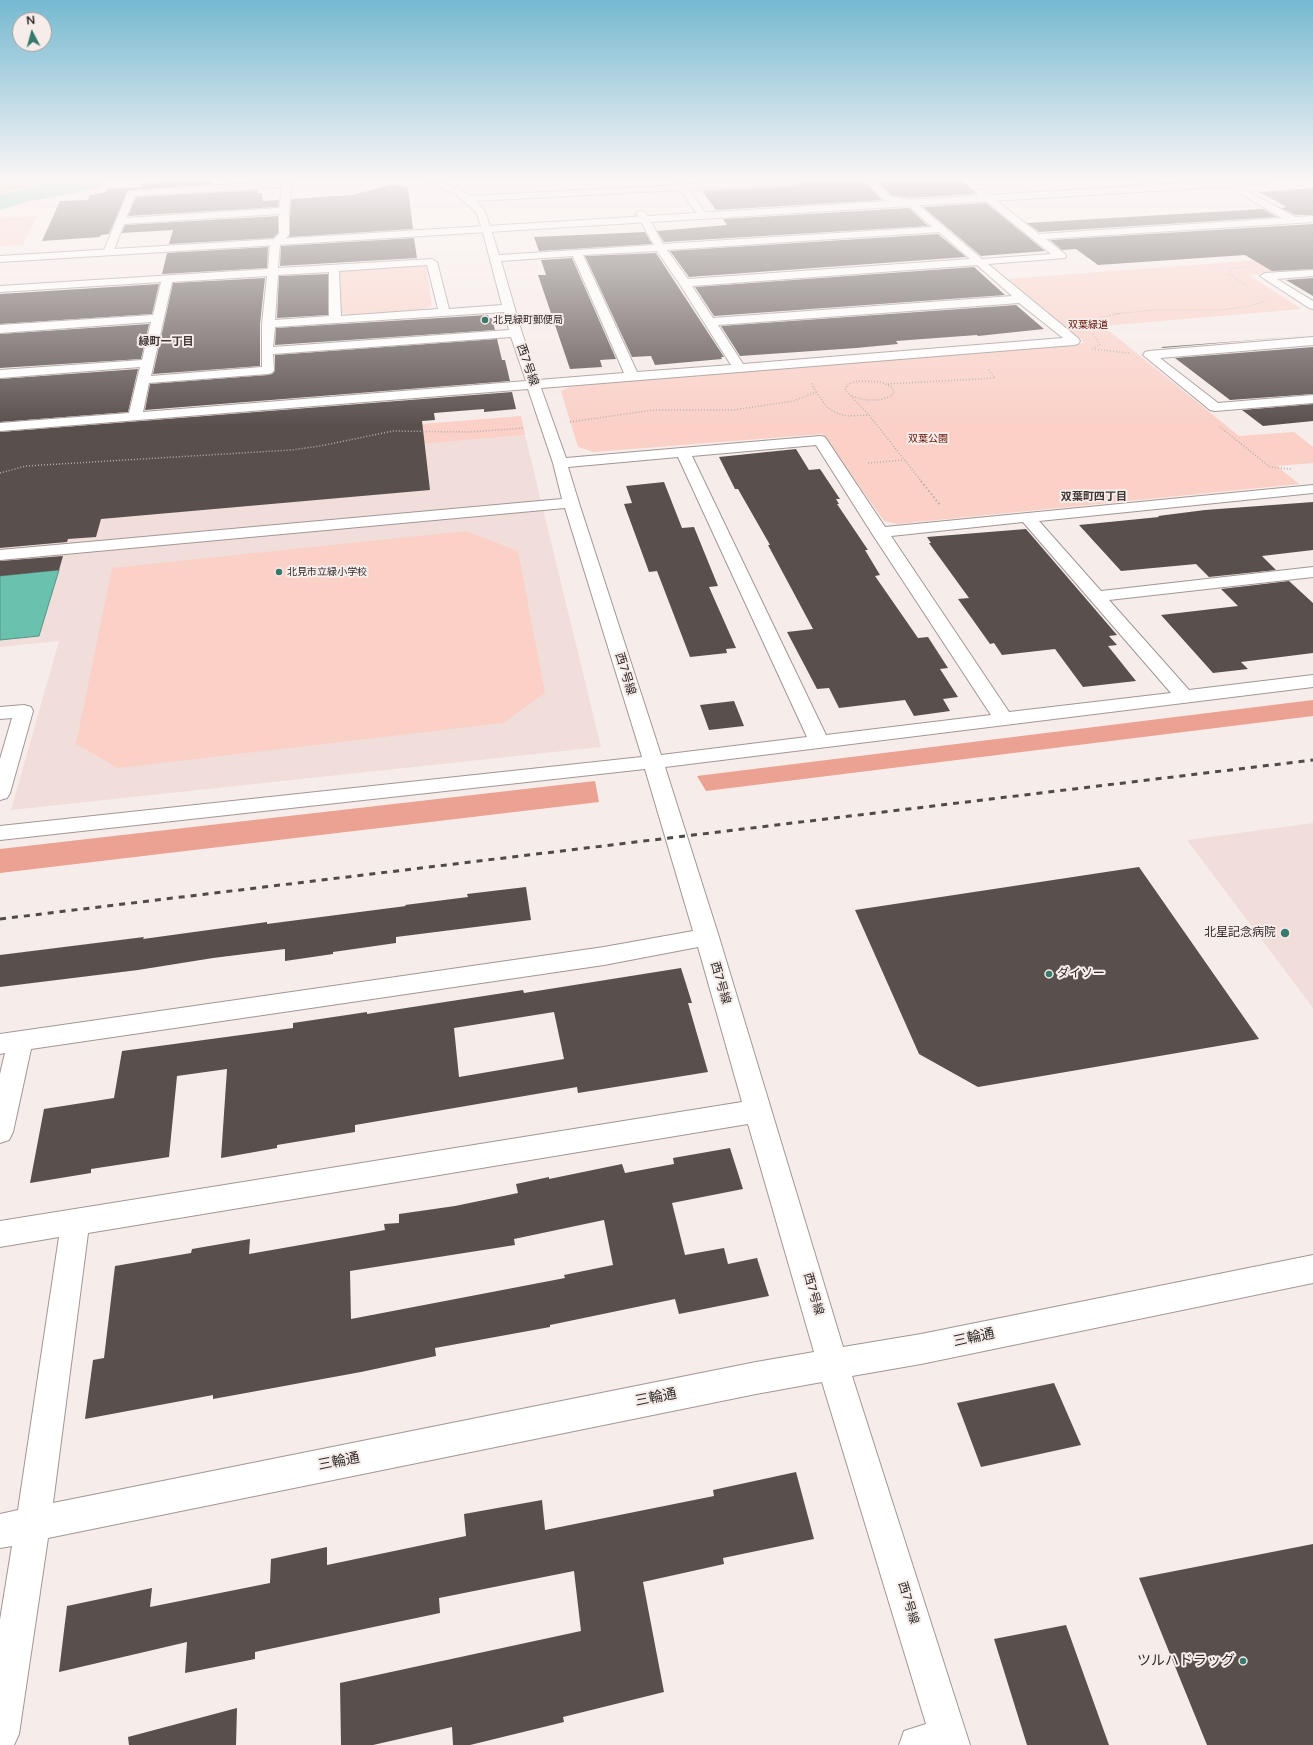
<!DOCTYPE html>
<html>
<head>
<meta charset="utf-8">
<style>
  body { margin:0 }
  #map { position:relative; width:1313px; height:1745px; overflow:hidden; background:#f6ece9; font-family:"Varela Round",sans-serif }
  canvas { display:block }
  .north { position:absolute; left:12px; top:12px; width:40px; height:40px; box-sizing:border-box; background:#f6ece9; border:1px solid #a69f9d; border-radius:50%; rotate:354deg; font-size:11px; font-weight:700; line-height:16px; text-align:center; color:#2f2b2a }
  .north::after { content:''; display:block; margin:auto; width:14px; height:18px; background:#377a6c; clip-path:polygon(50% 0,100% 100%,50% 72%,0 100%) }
</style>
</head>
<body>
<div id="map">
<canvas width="1313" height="1745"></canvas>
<div class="north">N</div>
</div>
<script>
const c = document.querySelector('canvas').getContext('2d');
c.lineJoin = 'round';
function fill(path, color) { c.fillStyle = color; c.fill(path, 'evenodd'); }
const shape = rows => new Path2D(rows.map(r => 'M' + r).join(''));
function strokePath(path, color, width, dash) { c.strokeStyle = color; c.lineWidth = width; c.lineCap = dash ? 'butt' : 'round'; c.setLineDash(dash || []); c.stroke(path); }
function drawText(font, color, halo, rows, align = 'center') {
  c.font = font + ' "Varela Round","Noto Sans JP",sans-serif'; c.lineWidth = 4; c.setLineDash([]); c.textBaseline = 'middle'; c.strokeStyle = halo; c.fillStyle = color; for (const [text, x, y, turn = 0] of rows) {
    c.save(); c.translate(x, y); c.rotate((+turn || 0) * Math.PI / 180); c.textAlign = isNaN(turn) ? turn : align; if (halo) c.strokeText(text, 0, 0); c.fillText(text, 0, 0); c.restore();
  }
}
fill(shape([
  [525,435,601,747,11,810,59,641,0,647,0,503,10,480],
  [1313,823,1313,1008,1187,840]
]), '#f1deda');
fill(shape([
  [37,216,23,245,0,246,0,218],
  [1313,256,1313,270,1249,275,1302,309,1103,326,1239,436,1294,432,1313,447,1313,463,1277,466,1299,484,897,524,884,521,822,434,594,452,578,447,561,391,572,386,1085,343,1007,279],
  [418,265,426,267,432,306,420,310,347,315,339,312,337,272,346,269],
  [521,416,525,435,11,480,35,455],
  [466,531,518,551,545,693,503,723,118,768,76,744,112,568]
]), '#fad0c7');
fill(shape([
  [0,181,56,181,0,193],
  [1313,700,1313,716,706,791,697,776],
  [595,781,599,802,0,873,0,849]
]), '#eba293');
const water = shape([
  [59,570,39,636,0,640,0,576,59,570]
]);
fill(water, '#6ac1ae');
strokePath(water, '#589486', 1);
fill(shape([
  [62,181,105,181,102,186,75,193,30,201,0,210,0,195,26,188,62,181]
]), '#6ac1ae');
fill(shape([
  [183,181,212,181,212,184,128,190,109,234,101,235,100,237,42,241,60,201,88,200,90,195,106,192,107,189,142,187,143,184],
  [804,181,864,181,882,200,716,210,702,191,799,186],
  [878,181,962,181,974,191,975,194,909,198,891,195],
  [394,184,408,188,413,229,289,237,291,199,352,195],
  [1313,188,1313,215,1295,215,1281,208,1287,207,1259,192],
  [258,190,258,193,262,193,263,201,279,200,278,207,128,216,136,197],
  [986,203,1045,251,981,256,923,207],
  [909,208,928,226,664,242,657,231,727,225,723,219],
  [1263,209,1277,217,1039,232,1027,223],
  [278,216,278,233,273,238,169,244,173,230,122,233,125,225],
  [1313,224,1313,269,1272,271,1245,255,1098,265,1076,249,1062,250,1050,240],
  [645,232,652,244,539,251,534,237],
  [938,234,966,257,689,277,670,251],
  [414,238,417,258,280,266,281,246],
  [268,247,267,268,162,274,167,253],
  [656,253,724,357,721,357,722,359,655,365,651,356,632,357,585,256],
  [572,258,616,359,600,360,602,367,570,369,538,275,546,275,541,260],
  [974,267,1005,295,714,316,695,287],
  [328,274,328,315,277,318,279,276],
  [265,278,260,324,260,366,153,374,173,283],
  [1313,278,1313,296,1286,280],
  [159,284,152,314,0,324,0,294],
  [1016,305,1044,329,978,336,977,335,896,341,898,344,856,348,740,356,721,326],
  [488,315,489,318,492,318,495,330,275,345,276,328],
  [149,324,141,359,0,368,0,334],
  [1313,335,1163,348,1161,347,1241,341],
  [497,339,502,360,505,360,510,381,145,410,150,384,268,375,272,374,275,371,275,355],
  [1313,347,1313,394,1230,400,1175,358],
  [138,369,128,412,0,422,0,379],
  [512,392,516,409,484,412,484,409,434,413,435,420,422,421,430,490,101,519,96,537,68,539,67,542,0,548,0,432],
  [1313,404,1313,421,1263,426,1242,410],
  [796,449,809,470,820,469,840,499,836,499,839,504,837,504,868,550,865,550,880,575,875,576,918,638,928,637,948,668,940,669,958,697,943,699,950,711,914,716,905,700,839,708,829,688,817,689,787,632,813,629,768,545,770,545,738,489,735,489,719,457],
  [664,482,682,528,694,527,718,586,709,587,736,648,726,649,727,653,690,657,657,571,649,572,624,504,632,503,626,486],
  [1313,502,1313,550,1262,556,1276,570,1209,577,1196,564,1121,571,1079,525,1159,517,1158,516,1205,510],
  [1026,529,1117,635,1109,636,1117,645,1108,646,1136,681,1083,687,1055,649,1002,655,994,643,990,644,958,599,969,598,929,543,931,543,927,537],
  [63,556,59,570,0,576,0,561],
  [1289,581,1313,603,1313,653,1241,662,1248,669,1213,673,1161,615,1238,606,1221,589],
  [734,701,744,726,709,730,700,705],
  [1139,867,1259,1039,978,1087,919,1054,855,910],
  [526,887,531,920,396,937,396,943,333,952,333,954,285,961,285,949,213,958,138,970,0,987,0,955,144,937,143,939,267,922,267,924,406,906,405,905,468,897,467,894],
  [681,968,692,1003,688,1003,708,1072,578,1093,577,1087,355,1125,355,1132,277,1145,277,1148,221,1158,227,1069,177,1076,169,1157,91,1169,91,1173,30,1183,44,1109,114,1098,122,1051,293,1028,293,1023,367,1012,367,1014,523,990,524,993],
  [554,1012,564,1059,459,1077,454,1028],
  [730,1148,743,1189,672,1203,685,1255,724,1248,728,1264,757,1258,769,1296,679,1314,675,1299,550,1325,550,1327,435,1348,436,1356,361,1372,213,1399,213,1395,85,1419,93,1360,104,1358,115,1266,191,1253,192,1249,250,1239,249,1254,363,1234,385,1230,384,1224,399,1223,399,1214,455,1206,518,1193,516,1184,549,1177,549,1179,622,1164,625,1173,674,1164,673,1158],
  [604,1220,613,1265,564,1275,565,1278,351,1319,350,1271,515,1245,514,1239],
  [1054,1383,1081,1445,981,1467,957,1403],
  [796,1472,814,1539,723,1558,724,1564,643,1582,664,1692,563,1717,564,1722,470,1745,453,1745,452,1727,373,1745,341,1745,340,1683,581,1631,574,1571,439,1598,440,1613,255,1652,255,1659,185,1673,187,1642,59,1672,67,1606,152,1588,150,1607,270,1583,271,1559,327,1547,327,1565,466,1536,464,1514,542,1500,545,1530,714,1496,713,1490],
  [1313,1544,1313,1745,1207,1745,1139,1578],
  [1066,1625,1109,1745,1027,1745,994,1639],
  [237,1708,236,1745,129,1745,128,1737]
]), '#59504e');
const minor = shape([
  [283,181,295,181,291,185,289,211,289,235,280,244,278,268,432,259,437,262,449,309,502,305,482,229,476,212,454,193,425,181,439,181,460,189,470,196,676,185,674,181,683,181,685,184,740,181,803,181,799,184,689,190,708,216,703,219,700,218,680,190,476,201,485,211,499,255,654,245,636,213,641,210,646,213,663,244,932,227,908,205,884,200,865,181,875,181,890,196,914,201,982,259,1051,254,977,194,975,192,977,190,980,189,983,190,1039,234,1282,218,1218,181,1230,181,1295,217,1313,216,1313,222,1046,239,1065,254,1066,256,1065,258,988,264,1078,338,1080,341,1078,344,1074,345,541,388,566,458,820,436,825,437,885,527,1313,485,1313,493,1039,521,1101,591,1313,567,1313,577,1109,600,1189,690,1313,675,1313,687,665,767,719,937,843,1347,921,1334,1313,1255,1313,1283,921,1364,852,1376,970,1745,899,1745,904,1731,926,1724,822,1382,756,1394,48,1538,19,1734,14,1745,0,1745,0,1620,12,1546,0,1548,0,1514,18,1510,59,1237,0,1247,0,1221,742,1102,698,947,604,965,31,1049,13,1132,9,1140,0,1143,0,1074,5,1053,0,1054,0,1034,604,947,693,931,645,769,0,840,0,826,642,757,565,508,0,560,0,550,562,499,553,463,528,389,0,431,0,423,129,413,140,367,0,378,0,370,142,360,151,322,0,333,0,325,153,315,161,282,0,292,0,286,268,269,270,243,279,234,279,214,124,224,112,255,104,255,103,253,128,191,283,181],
  [282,187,279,208,126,218,135,196,282,187],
  [939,232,970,259,688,279,667,250,939,232],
  [657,251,679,283,731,365,637,372,583,255,657,251],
  [573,256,624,373,538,380,522,333,501,261,573,256],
  [427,265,438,309,341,316,339,271,427,265],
  [977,265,1012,296,713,318,692,286,977,265],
  [329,272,329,316,275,320,278,275,329,272],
  [267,276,262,324,262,367,151,376,172,282,267,276],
  [1019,303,1063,338,743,364,718,325,1019,303],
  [504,312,509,330,273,347,275,327,504,312],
  [511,337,526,381,143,412,149,383,268,374,272,373,274,370,273,354,511,337],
  [816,445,871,532,991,715,826,735,692,456,816,445],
  [678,457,807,737,661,755,579,503,568,467,678,457],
  [1023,522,1171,693,1009,712,891,536,1023,522],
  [748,1124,814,1352,756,1362,53,1503,88,1233,748,1124],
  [1141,181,1152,181,1160,188,1155,191,1152,190,1141,181],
  [1313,270,1313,276,1277,279,1313,301,1313,309,1309,308,1260,276,1265,273,1313,270],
  [1313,337,1313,345,1160,358,1218,403,1313,395,1313,403,1215,411,1210,410,1143,355,1145,352,1149,351,1313,337],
  [24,705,31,707,33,711,10,793,7,798,0,800,0,759,12,718,0,719,0,707,24,705]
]);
const major = shape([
  [1215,181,1272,181,1268,184,0,262,0,256,1215,181]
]);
strokePath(minor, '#a19795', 2);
strokePath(major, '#a19795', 2);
strokePath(shape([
  [1246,285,1229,274,1229,269,1247,267],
  [1114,314,1155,310,1222,310,1250,306,1266,301,1265,300]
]), '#b6aeac', 1, [1, 1.5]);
strokePath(shape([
  [1083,321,1123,313],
  [1093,334,1100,345,1093,348],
  [1092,349,1129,353],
  [888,384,995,378,988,369],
  [816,392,827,407,836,413,847,416,869,415],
  [852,396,865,400,880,400,891,396,894,393,892,387,881,382,859,381,848,384,845,390,869,415,922,482],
  [570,422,653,410,733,410,794,401,816,392,811,382],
  [1220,427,1270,467,1291,469],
  [868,463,904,460],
  [0,473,26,466,291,450,320,446,393,431,469,432,524,428]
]), '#b6aeac', 1.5, [1, 2]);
strokePath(shape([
  [921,481,940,505]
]), '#b6aeac', 2, [1.5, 2.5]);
fill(minor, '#fff');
fill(major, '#fff');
strokePath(shape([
  [0,919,1313,760]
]), '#4f4b49', 3, [6, 6]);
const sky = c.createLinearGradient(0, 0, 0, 426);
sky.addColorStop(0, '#75b9d1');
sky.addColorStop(0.42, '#fbf6f5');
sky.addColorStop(1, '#fbf6f500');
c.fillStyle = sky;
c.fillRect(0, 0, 1313, 426);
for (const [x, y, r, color] of [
  [485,320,4,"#377a6c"],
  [279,572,4,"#377a6c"],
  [1285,933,5,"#377a6c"],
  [1049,974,4,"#377a6c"],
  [1243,1661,4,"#377a6c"]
]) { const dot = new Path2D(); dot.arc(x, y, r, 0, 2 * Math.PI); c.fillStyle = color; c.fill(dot); strokePath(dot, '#f6ece9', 1.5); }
drawText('10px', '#2f2b2a', '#f6ece9', [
  ["北見緑町郵便局",493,320],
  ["北見市立緑小学校",287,572]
], 'left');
drawText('10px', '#640f02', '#f6ece9', [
  ["双葉緑道",1088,325],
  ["双葉公園",928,439]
]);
drawText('bold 11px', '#3e3634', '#f6ece9', [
  ["緑町一丁目",166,342],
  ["双葉町四丁目",1094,497]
]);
drawText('12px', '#2f2b2a', '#f6ece9', [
  ["西7号線",527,365,71],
  ["西7号線",625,674,73],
  ["西7号線",720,983,74],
  ["西7号線",813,1294,74],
  ["西7号線",908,1603,73]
]);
drawText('12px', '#2f2b2a', '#f6ece9', [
  ["北星記念病院",1276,933],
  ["ダイソー",1057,974,"left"]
], 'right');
drawText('14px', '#2f2b2a', '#f6ece9', [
  ["三輪通",974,1338,-12],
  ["三輪通",656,1398,-11],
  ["三輪通",339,1462,-11]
]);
drawText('14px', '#2f2b2a', '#f6ece9', [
  ["ツルハドラッグ",1235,1661]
], 'right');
</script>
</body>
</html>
